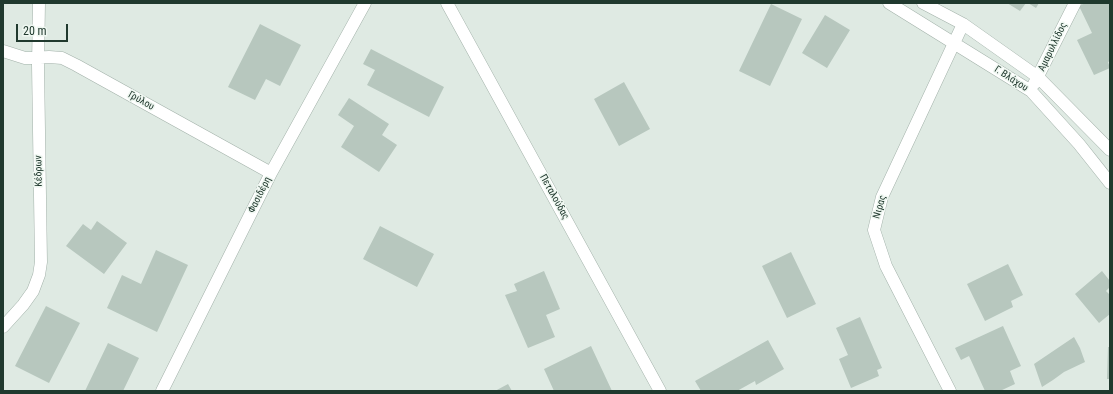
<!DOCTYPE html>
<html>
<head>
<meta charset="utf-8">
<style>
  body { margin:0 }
  #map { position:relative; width:1113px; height:394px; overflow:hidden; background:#dfeae3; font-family:"Roboto Condensed",sans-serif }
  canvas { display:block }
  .frame { position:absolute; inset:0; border:4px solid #20392e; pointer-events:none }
  .scale { position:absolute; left:16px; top:24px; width:52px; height:18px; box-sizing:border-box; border:2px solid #20392e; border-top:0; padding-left:5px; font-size:12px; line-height:14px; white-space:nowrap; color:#20392e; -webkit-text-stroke:3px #eff7f1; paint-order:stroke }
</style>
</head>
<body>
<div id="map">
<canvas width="1113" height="394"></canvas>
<div class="frame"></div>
<div class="scale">20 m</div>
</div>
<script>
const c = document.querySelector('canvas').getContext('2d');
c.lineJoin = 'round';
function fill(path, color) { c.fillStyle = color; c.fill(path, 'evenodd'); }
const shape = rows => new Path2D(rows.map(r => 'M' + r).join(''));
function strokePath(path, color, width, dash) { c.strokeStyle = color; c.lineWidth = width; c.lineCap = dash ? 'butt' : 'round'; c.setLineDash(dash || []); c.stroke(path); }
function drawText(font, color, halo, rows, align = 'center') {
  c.font = font + ' "Roboto Condensed",sans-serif'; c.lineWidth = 3; c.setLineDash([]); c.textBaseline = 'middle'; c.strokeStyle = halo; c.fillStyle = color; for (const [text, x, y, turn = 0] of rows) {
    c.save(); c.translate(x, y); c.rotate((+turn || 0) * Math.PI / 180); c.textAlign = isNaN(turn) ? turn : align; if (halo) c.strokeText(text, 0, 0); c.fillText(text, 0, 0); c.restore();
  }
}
fill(shape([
  [1007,3,1026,3,1020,11],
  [1028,3,1039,3,1036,8],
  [1085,3,1110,3,1110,61,1108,62,1110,68,1094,75,1077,40,1092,33,1079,6],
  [771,4,802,19,770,86,739,71],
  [825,15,850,30,827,68,802,53],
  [260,24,301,45,280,86,266,79,255,100,228,87],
  [371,49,444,87,429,117,367,85,375,70,363,64],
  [624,82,650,129,619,146,594,99],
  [349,98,389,124,382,135,397,145,379,172,341,147,354,126,338,115],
  [97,221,127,243,104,274,66,246,83,224,91,230],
  [380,226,434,254,417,287,363,259],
  [156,250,188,265,157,332,107,308,122,275,141,284],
  [791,252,816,304,787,318,762,266],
  [1008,264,1023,295,1011,301,1013,307,985,321,967,284],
  [544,271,560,309,546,315,555,337,528,348,505,295,517,291,514,284],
  [1102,271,1110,281,1110,287,1106,291,1110,295,1110,314,1099,323,1075,294],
  [46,306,80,323,49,383,15,366],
  [860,317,882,368,877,370,879,376,851,388,839,359,848,355,836,328],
  [1003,326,1021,366,1010,371,1015,384,1000,391,985,391,969,356,961,360,955,348],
  [1074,337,1080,348,1085,362,1064,372,1053,380,1042,387,1034,364],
  [768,340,784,369,756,385,755,381,737,391,701,391,695,381],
  [108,343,139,358,123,391,85,391],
  [591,346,612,391,554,391,544,369],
  [1108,347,1110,347,1110,379,1107,379],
  [508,384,512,391,495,391]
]), '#b7c7be');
const minor = shape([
  [447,3,660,391],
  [889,3,1031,91,1079,144,1110,183],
  [923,3,963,24,1038,77,1110,150],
  [3,51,25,58,31,58,49,57,62,58,76,65,271,173],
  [1034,84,1075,3],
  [3,327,23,305,33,291,39,275,41,262,38,65,39,3],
  [162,391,271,173,365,3],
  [950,391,886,266,874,230,882,197,963,24]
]);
strokePath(minor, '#a2b1a9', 13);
strokePath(minor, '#fff', 12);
drawText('10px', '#20392e', '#eff7f1', [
  ["Αμαρυλλίδος",1053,47,-64],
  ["Γ. Βλάχου",1011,79,33],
  ["Γρύλου",141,101,29],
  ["Κέδρων",39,171,-91],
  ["Φασιδέρη",260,195,-63],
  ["Πεταλούδας",554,197,61],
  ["Νιρας",880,207,-74]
]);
</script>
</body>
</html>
